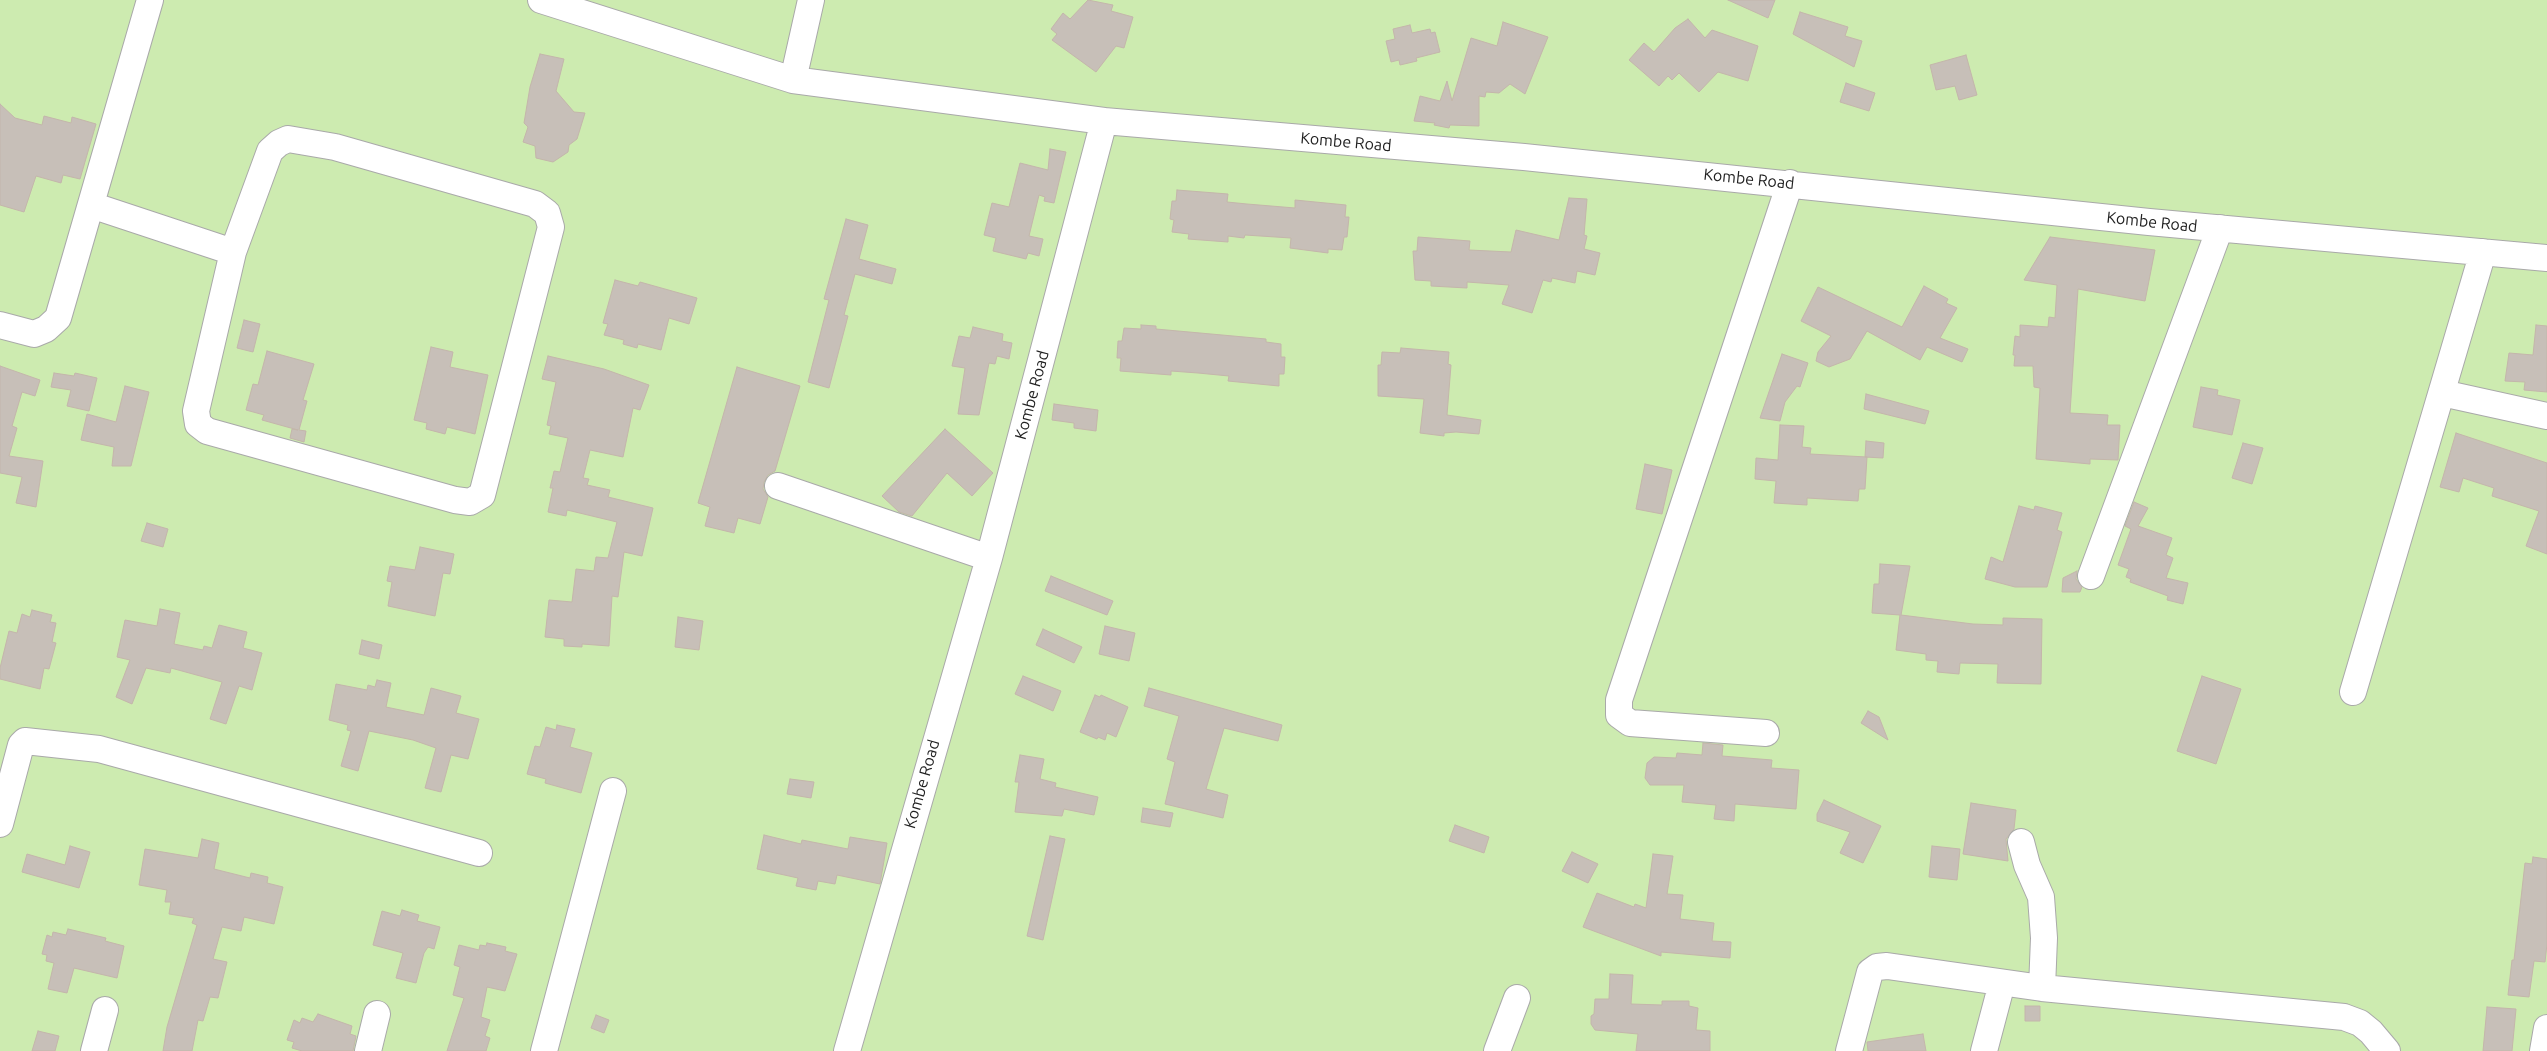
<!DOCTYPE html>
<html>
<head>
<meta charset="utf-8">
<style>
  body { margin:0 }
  canvas { display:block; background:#f2efe9 }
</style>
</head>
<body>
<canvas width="2547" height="1051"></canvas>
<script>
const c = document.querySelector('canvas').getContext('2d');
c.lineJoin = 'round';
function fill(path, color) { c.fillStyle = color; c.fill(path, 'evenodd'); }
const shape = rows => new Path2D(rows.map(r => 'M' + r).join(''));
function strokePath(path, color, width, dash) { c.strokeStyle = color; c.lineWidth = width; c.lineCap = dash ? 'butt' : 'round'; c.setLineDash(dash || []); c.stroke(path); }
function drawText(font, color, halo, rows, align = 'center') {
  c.font = font + ' Ubuntu,sans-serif'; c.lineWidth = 5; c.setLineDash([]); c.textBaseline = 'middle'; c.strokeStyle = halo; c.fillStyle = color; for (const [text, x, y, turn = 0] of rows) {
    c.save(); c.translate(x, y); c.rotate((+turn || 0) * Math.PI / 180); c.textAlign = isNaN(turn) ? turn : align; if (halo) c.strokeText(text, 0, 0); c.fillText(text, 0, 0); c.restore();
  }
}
fill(shape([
  [0,0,2547,0,2547,1051,0,1051]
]), '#cdebb0');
const building = shape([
  [1088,0,1113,5,1111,11,1133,17,1124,48,1116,46,1096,72,1052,40,1057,34,1051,29,1063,13,1070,19,1088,0],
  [1728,0,1775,0,1768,18,1728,0],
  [1800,12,1848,27,1845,36,1862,41,1854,67,1793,34,1800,12],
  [1688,19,1705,38,1712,30,1758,46,1748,81,1718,72,1699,92,1679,73,1672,80,1668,76,1659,86,1629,60,1644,43,1654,52,1675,28,1688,19],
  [1503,22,1548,37,1525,94,1510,84,1499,93,1486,92,1485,97,1479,96,1479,126,1450,125,1449,128,1434,125,1435,123,1414,121,1420,96,1440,101,1447,81,1452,101,1471,38,1497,46,1503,22],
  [1410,25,1412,33,1430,29,1431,33,1435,32,1440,52,1416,58,1417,61,1400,65,1399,60,1391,62,1386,41,1395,39,1393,29,1410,25],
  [540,54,564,59,556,91,574,112,585,113,577,139,569,145,568,152,553,162,536,158,535,146,523,142,528,127,524,123,530,87,540,54],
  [1966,55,1977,95,1959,100,1955,86,1936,90,1930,65,1966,55],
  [1846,83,1875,93,1869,111,1840,102,1846,83],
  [0,104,15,118,42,125,44,116,71,123,72,117,96,124,80,179,63,175,61,183,36,176,24,212,0,205,0,104],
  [1050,149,1066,152,1054,203,1044,201,1045,197,1039,195,1029,236,1043,239,1039,256,1028,253,1026,259,993,251,996,238,984,235,992,203,1009,207,1020,163,1048,170,1050,149],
  [1177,190,1228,194,1227,202,1247,204,1295,208,1295,200,1346,205,1345,217,1349,217,1347,237,1344,237,1342,250,1328,249,1328,253,1290,248,1291,238,1245,235,1244,238,1228,236,1228,242,1188,239,1189,234,1172,232,1174,220,1170,219,1172,201,1176,201,1177,190],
  [1569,198,1587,199,1584,235,1587,236,1584,249,1600,253,1595,275,1577,271,1575,283,1552,278,1551,282,1543,280,1532,313,1502,304,1509,285,1467,282,1467,288,1431,286,1431,281,1415,280,1413,251,1417,251,1418,237,1470,241,1469,250,1511,252,1516,230,1559,240,1569,198],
  [846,219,868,225,859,259,896,269,892,284,855,274,844,315,848,316,829,388,808,382,829,300,824,299,846,219],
  [2050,237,2155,250,2145,301,2078,289,2070,413,2108,415,2107,425,2120,425,2118,460,2090,459,2090,464,2036,459,2040,388,2034,387,2033,366,2014,366,2015,355,2013,355,2015,336,2020,337,2020,325,2048,327,2049,317,2055,318,2057,285,2024,280,2050,237],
  [615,280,638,286,640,282,697,298,689,324,669,318,661,350,638,344,637,348,623,344,624,340,604,335,608,324,603,323,615,280],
  [1924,286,1948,299,1946,303,1957,308,1940,338,1968,349,1962,362,1927,347,1920,360,1867,331,1850,359,1829,367,1816,361,1818,352,1831,336,1801,321,1818,287,1902,327,1924,286],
  [244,320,260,324,253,352,237,348,244,320],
  [1141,325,1156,326,1156,329,1266,339,1266,342,1281,344,1281,357,1285,357,1284,374,1279,374,1279,386,1228,381,1229,376,1198,373,1171,371,1171,375,1120,371,1121,358,1117,358,1118,341,1122,341,1124,328,1141,329,1141,325],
  [2536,325,2547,326,2547,392,2524,390,2525,382,2505,381,2509,353,2533,355,2536,325],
  [973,327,1003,334,1002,341,1012,343,1009,359,997,356,995,364,989,363,979,415,958,414,965,368,952,366,959,336,970,338,973,327],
  [431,347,453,352,450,367,488,375,475,434,447,427,445,434,426,429,427,423,414,420,431,347],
  [1401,348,1449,352,1448,364,1451,365,1447,415,1481,420,1479,434,1456,432,1444,433,1444,436,1420,433,1424,399,1378,396,1378,365,1381,365,1382,352,1400,353,1401,348],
  [267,351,314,364,303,400,307,401,299,430,306,431,304,442,290,438,292,429,298,430,262,420,264,415,246,410,253,384,258,385,267,351],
  [1782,354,1808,363,1800,387,1797,386,1785,402,1780,421,1760,418,1782,354],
  [548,356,604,369,649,385,640,410,633,408,623,457,590,450,583,478,589,479,587,485,610,490,608,497,653,508,642,556,624,552,618,597,612,596,609,646,582,644,582,647,564,646,564,639,545,637,549,600,572,602,576,569,594,571,596,557,608,558,617,522,567,510,566,516,548,512,553,488,550,488,554,471,560,472,568,438,549,434,551,426,547,425,556,382,542,379,548,356],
  [0,366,40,380,35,396,22,392,12,426,17,428,9,456,43,461,36,507,16,503,22,477,0,473,0,366],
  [737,367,800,386,775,471,768,475,764,482,763,489,768,497,760,524,738,518,734,533,705,526,710,507,698,503,737,367],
  [54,373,74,376,75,373,97,378,89,411,67,406,71,390,51,387,54,373],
  [125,386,149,392,131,466,112,466,114,447,81,440,87,414,116,422,125,386],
  [2201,387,2218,390,2217,395,2240,400,2232,435,2193,427,2201,387],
  [1866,394,1929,411,1925,424,1864,409,1866,394],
  [1054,404,1098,410,1096,431,1074,428,1074,423,1052,420,1054,404],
  [1780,425,1804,426,1802,447,1811,448,1810,454,1867,457,1865,489,1859,489,1858,501,1807,498,1807,505,1774,503,1776,481,1755,479,1756,458,1778,460,1780,425],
  [945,429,993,473,972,496,947,473,912,516,899,512,882,496,945,429],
  [2456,433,2547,463,2547,554,2526,546,2539,511,2492,496,2494,488,2463,478,2459,492,2440,487,2456,433],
  [1866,441,1884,443,1883,458,1865,457,1866,441],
  [2243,443,2263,448,2252,484,2232,478,2243,443],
  [1645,464,1672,470,1662,514,1636,509,1645,464],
  [2134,502,2148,508,2138,526,2172,538,2166,555,2173,558,2166,578,2188,583,2183,604,2167,600,2168,596,2130,582,2131,579,2126,577,2129,569,2118,565,2131,529,2125,526,2134,502],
  [2019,506,2034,510,2035,506,2062,513,2057,530,2062,532,2047,587,2015,587,1985,579,1991,557,2003,562,2019,506],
  [147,523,168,529,163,547,141,541,147,523],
  [420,547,454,554,450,574,443,573,435,616,388,606,392,582,387,581,390,566,415,570,420,547],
  [1880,564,1910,566,1901,615,1973,624,2003,625,2003,618,2042,619,2041,684,1997,683,1998,664,1960,663,1959,674,1937,672,1938,661,1926,660,1926,654,1896,650,1900,615,1872,613,1874,584,1879,584,1880,564],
  [2077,571,2076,579,2082,587,2080,592,2062,592,2063,578,2077,571],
  [1051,576,1113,601,1107,615,1045,591,1051,576],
  [160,609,180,613,174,644,203,650,204,646,212,648,219,625,247,632,243,648,262,653,252,690,239,686,226,724,210,719,222,682,171,668,170,673,146,668,132,704,116,697,130,660,117,657,125,620,157,626,160,609],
  [32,610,52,615,50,622,56,623,52,642,56,643,49,669,44,668,40,689,0,679,0,668,9,631,17,633,22,614,30,617,32,610],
  [678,617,703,621,699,650,675,647,678,617],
  [1105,626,1135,633,1129,661,1099,654,1105,626],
  [1043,629,1082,647,1074,663,1036,645,1043,629],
  [362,640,382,645,379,659,359,654,362,640],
  [1023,676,1061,691,1053,711,1015,694,1023,676],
  [2202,676,2241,689,2216,764,2177,751,2202,676],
  [377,680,391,683,386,707,424,715,431,688,461,696,456,713,479,719,468,759,451,755,441,792,425,788,436,748,413,740,369,731,358,771,341,766,351,731,347,730,348,725,329,720,336,684,367,690,368,685,375,687,377,680],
  [1149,688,1282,725,1278,741,1224,728,1206,789,1228,795,1223,818,1165,804,1175,762,1167,759,1179,716,1144,706,1149,688],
  [1095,695,1100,697,1101,695,1128,707,1116,737,1107,733,1105,740,1098,737,1097,739,1080,732,1095,695],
  [1868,711,1879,717,1888,740,1861,723,1868,711],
  [557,725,575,729,570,747,592,753,581,793,545,783,546,779,527,774,535,746,540,747,546,727,556,730,557,725],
  [1703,743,1723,745,1722,756,1772,760,1771,768,1799,770,1796,809,1735,804,1734,821,1714,819,1716,805,1682,802,1684,785,1650,785,1645,778,1647,763,1654,757,1676,758,1677,753,1702,755,1703,743],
  [1020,755,1044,759,1040,779,1056,783,1055,787,1098,797,1094,815,1064,809,1062,816,1015,812,1019,782,1015,782,1020,755],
  [790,779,814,782,811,798,787,794,790,779],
  [1824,800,1881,826,1863,863,1840,853,1850,832,1817,821,1817,814,1824,800],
  [1971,803,2016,810,2014,829,2006,839,2008,861,1963,854,1971,803],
  [1143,808,1173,813,1170,827,1141,822,1143,808],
  [1455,825,1489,837,1484,853,1449,841,1455,825],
  [764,835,801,844,802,840,848,849,850,837,887,843,880,884,837,875,835,884,818,881,816,890,796,886,798,878,757,869,764,835],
  [1050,836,1065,839,1043,940,1027,936,1050,836],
  [202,839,219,843,214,869,250,878,251,873,268,877,267,883,283,887,274,924,244,917,241,931,222,927,213,959,227,962,218,998,210,997,203,1021,198,1020,192,1051,163,1051,167,1027,197,925,192,923,194,918,169,914,171,902,165,902,167,890,139,885,145,849,198,858,202,839],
  [70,846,90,852,79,888,22,872,27,854,65,865,70,846],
  [1932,846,1960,849,1957,880,1929,877,1932,846],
  [1572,852,1598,864,1588,883,1562,871,1572,852],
  [1653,854,1673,856,1667,894,1683,895,1680,919,1714,923,1712,941,1731,942,1730,958,1661,952,1661,956,1583,927,1597,893,1634,907,1635,904,1646,908,1653,854],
  [2533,857,2547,859,2547,944,2545,962,2534,961,2529,997,2508,995,2512,960,2514,960,2525,863,2532,864,2533,857],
  [402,910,419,915,417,921,440,927,434,949,428,947,424,953,416,983,396,978,403,953,373,945,382,911,400,916,402,910],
  [68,929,106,938,105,941,124,946,117,978,74,968,67,993,48,989,54,963,46,961,47,955,42,954,47,935,52,937,53,932,66,935,68,929],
  [487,943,506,947,505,951,517,954,505,991,487,987,481,1017,490,1020,485,1036,490,1038,486,1051,447,1051,464,998,453,995,460,967,454,965,459,945,479,950,480,945,486,946,487,943],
  [1610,974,1633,975,1631,1004,1662,1005,1662,1001,1689,1001,1689,1006,1698,1008,1696,1030,1710,1031,1710,1051,1636,1051,1638,1034,1595,1030,1591,1024,1591,1016,1594,1014,1595,999,1609,999,1610,974],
  [2025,1006,2040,1006,2040,1021,2025,1021,2025,1006],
  [2487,1007,2516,1009,2512,1051,2483,1051,2487,1007],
  [318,1014,352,1026,350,1034,356,1036,353,1051,302,1051,292,1048,294,1042,287,1040,294,1020,300,1023,302,1018,313,1022,318,1014],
  [596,1015,609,1020,604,1033,591,1028,596,1015],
  [38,1031,59,1036,55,1051,32,1051,38,1031],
  [1923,1034,1926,1051,1868,1051,1867,1042,1923,1034]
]);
fill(building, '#c7bfb8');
strokePath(building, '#c4b6ab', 1);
const minor = shape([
  [541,0,793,80,1104,121],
  [793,80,811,0],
  [91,205,233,252,270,151,279,143,288,139,335,147,535,204,547,213,551,227,482,495,470,502,455,500,207,431,198,424,196,411,233,252],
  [0,325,34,334,46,329,58,318,150,0],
  [2442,393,2547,416],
  [778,486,989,558],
  [2091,576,2220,228],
  [2353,692,2483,252],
  [1766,733,1630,723,1619,715,1619,700,1790,183],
  [0,824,21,745,25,741,99,749,479,853],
  [2021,842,2027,865,2041,897,2044,938,2042,988],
  [94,1051,105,1010],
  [368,1051,377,1014],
  [544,1051,613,791],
  [847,1051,989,558,1104,121,1524,157,2149,222,2547,258],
  [1497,1051,1517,998],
  [1849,1051,1870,972,1877,967,1887,966,2042,988,2344,1017,2360,1023,2371,1032,2387,1051],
  [1984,1051,2002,983],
  [2543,1051,2547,1028]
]);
strokePath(minor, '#a9a9a9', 28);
strokePath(minor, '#fff', 26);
drawText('16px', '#222', '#fff', [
  ["Kombe Road",1346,142,5],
  ["Kombe Road",1749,179,6],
  ["Kombe Road",2152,222,6],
  ["Kombe Road",1032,395,-75],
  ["Kombe Road",922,784,-74]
]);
</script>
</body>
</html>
